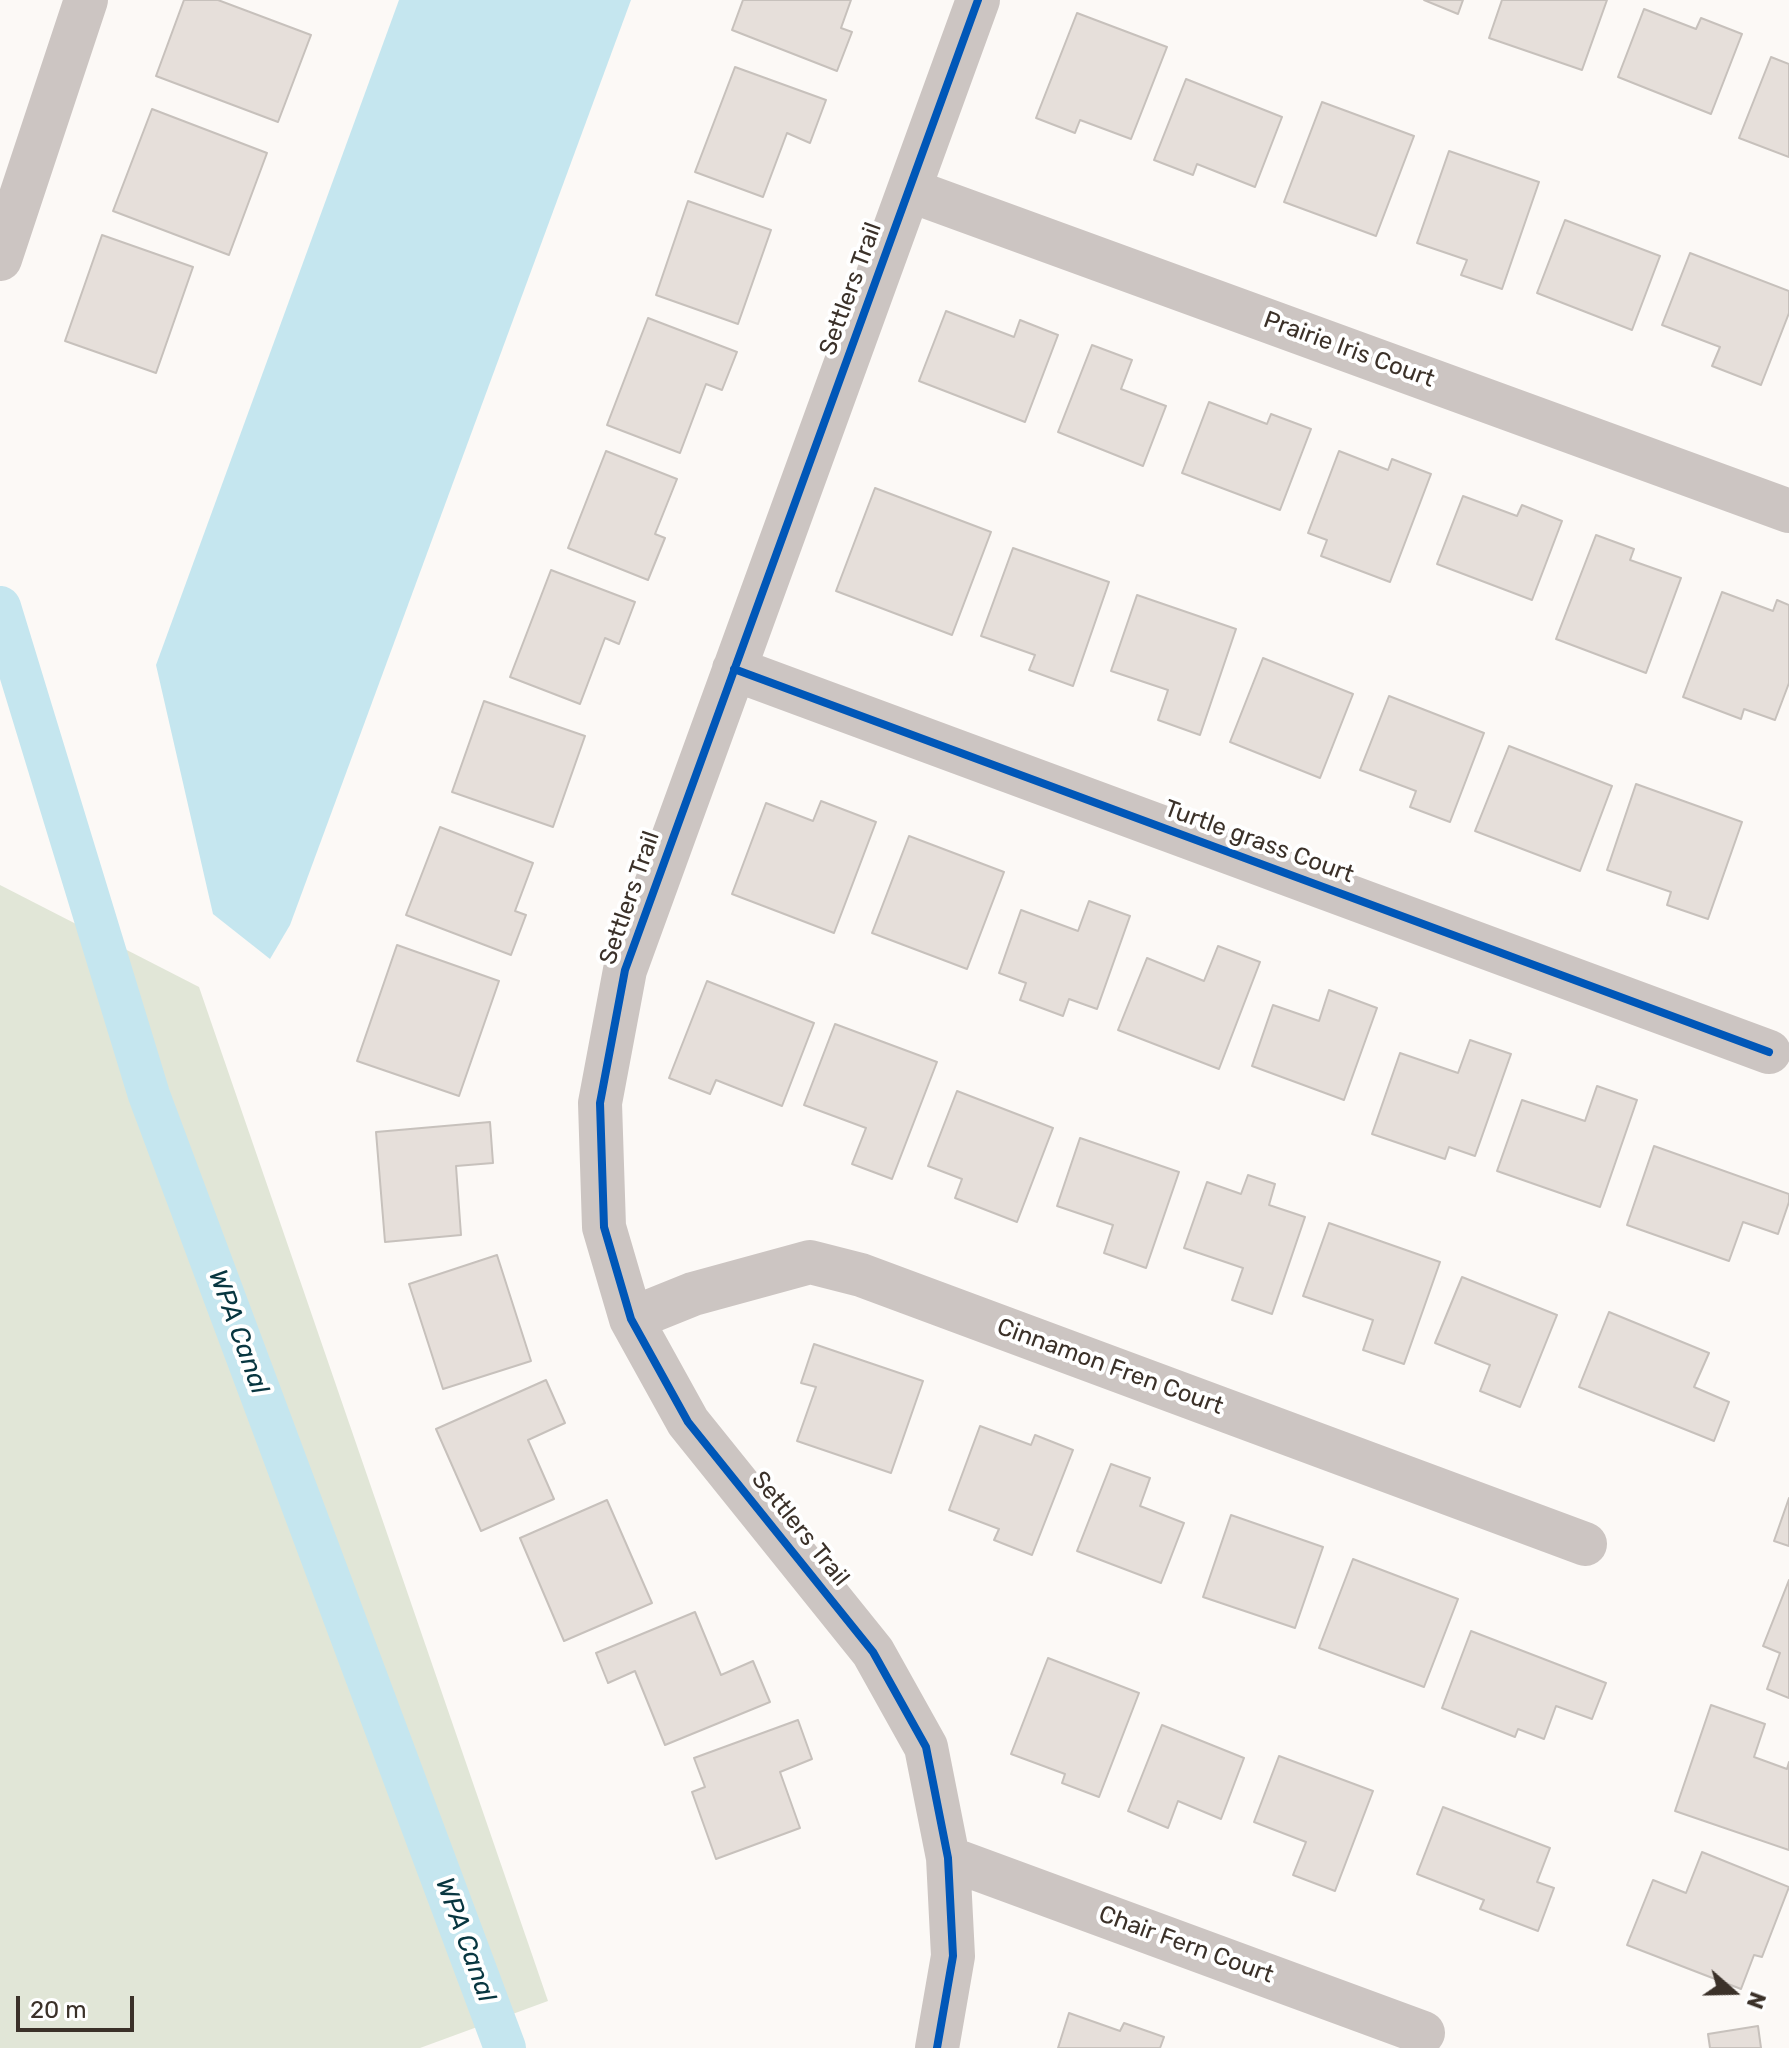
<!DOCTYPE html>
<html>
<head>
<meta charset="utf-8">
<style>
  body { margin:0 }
  #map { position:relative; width:1789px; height:2048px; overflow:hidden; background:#fcf9f6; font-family:Rubik,sans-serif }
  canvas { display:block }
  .north { position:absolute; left:1693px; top:1952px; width:80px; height:80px; -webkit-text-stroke:6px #fff; paint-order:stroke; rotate:110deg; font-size:22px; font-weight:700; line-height:32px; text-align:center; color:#3b3129 }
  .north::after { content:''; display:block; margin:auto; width:28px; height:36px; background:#3b3129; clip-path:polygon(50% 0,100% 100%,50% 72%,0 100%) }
  .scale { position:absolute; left:16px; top:1996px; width:118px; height:36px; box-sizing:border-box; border:4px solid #3b3129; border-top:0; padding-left:10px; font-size:24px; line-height:28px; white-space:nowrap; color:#3b3129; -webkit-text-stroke:6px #fff; paint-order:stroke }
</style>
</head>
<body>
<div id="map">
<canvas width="1789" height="2048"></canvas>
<div class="north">N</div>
<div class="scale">20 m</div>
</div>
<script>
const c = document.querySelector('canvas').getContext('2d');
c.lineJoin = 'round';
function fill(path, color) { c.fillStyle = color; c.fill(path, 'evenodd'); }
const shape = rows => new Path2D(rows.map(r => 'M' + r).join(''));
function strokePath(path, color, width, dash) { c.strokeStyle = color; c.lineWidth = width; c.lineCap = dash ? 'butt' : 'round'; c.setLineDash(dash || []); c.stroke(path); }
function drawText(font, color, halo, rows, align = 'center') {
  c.font = font + ' Rubik,sans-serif'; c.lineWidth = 8; c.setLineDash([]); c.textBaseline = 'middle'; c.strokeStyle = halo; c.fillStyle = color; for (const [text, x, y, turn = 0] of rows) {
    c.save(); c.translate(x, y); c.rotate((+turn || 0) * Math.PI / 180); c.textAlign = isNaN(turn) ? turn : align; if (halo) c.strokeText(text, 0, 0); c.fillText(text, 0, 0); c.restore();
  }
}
fill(shape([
  [0,885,199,987,548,2001,420,2048,0,2048]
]), '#e1e6d7');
fill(shape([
  [399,0,631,0,290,925,270,959,213,914,156,665]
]), '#c5e6ef');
strokePath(shape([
  [0,607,149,1095,505,2048]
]), '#c5e6ef', 42);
const building = shape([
  [184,0,218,0,311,35,278,122,156,76,184,0],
  [743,0,851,0,841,28,852,32,837,71,732,30,743,0],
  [1424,0,1463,0,1458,14,1424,0],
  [1502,0,1607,0,1582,70,1489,38,1502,0],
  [1644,9,1696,29,1701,18,1742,34,1711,114,1618,77,1644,9],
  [1077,13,1167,47,1131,139,1080,120,1075,133,1036,118,1077,13],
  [1771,57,1789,64,1789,157,1739,138,1771,57],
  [735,67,826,100,810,143,787,133,763,197,695,172,735,67],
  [1186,79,1282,117,1255,187,1197,164,1193,175,1154,160,1186,79],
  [1322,102,1414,136,1376,236,1284,202,1322,102],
  [152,109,267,153,229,255,113,211,152,109],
  [1449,151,1539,182,1502,289,1461,275,1467,260,1417,243,1449,151],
  [688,201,771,230,738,324,656,295,688,201],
  [1565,220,1660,256,1632,330,1537,293,1565,220],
  [102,235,193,267,156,373,65,341,102,235],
  [1690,253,1789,291,1789,313,1761,385,1712,366,1720,347,1662,325,1690,253],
  [946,311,1014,337,1020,320,1058,335,1025,422,919,381,946,311],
  [648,318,737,352,722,390,706,384,680,453,607,425,648,318],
  [1092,345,1132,360,1121,389,1166,406,1143,466,1058,432,1092,345],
  [1209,402,1267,424,1271,414,1311,429,1280,510,1182,473,1209,402],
  [606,451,677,479,655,534,665,538,648,580,568,548,606,451],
  [1339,451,1388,470,1392,459,1431,474,1390,582,1321,556,1327,540,1308,533,1339,451],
  [875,488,991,532,952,635,836,591,875,488],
  [1463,496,1517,516,1522,505,1562,521,1532,600,1437,564,1463,496],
  [1596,535,1634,549,1630,560,1681,578,1646,673,1556,639,1596,535],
  [1013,548,1109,582,1073,686,1029,670,1035,655,981,636,1013,548],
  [551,570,635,602,619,644,605,638,580,704,510,677,551,570],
  [1722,592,1773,611,1777,600,1789,605,1789,683,1775,720,1744,709,1741,719,1683,697,1722,592],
  [1137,595,1236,629,1200,735,1158,720,1168,690,1111,671,1137,595],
  [1263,658,1353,694,1320,778,1230,742,1263,658],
  [1389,696,1484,733,1450,822,1410,807,1416,791,1360,770,1389,696],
  [484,701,585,736,553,827,452,792,484,701],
  [1509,746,1612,786,1580,871,1475,831,1509,746],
  [1636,784,1742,822,1708,919,1667,905,1671,892,1607,870,1636,784],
  [821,801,876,822,834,933,732,894,766,803,813,821,821,801],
  [440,827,533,863,515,911,526,915,511,955,406,915,440,827],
  [909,836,1004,872,967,969,872,933,909,836],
  [1089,901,1130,916,1097,1009,1069,999,1063,1016,1020,1000,1026,983,999,973,1021,910,1078,931,1089,901],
  [397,945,499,981,459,1096,357,1061,397,945],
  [1218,946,1260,962,1219,1069,1118,1030,1147,958,1204,981,1218,946],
  [707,981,814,1023,782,1106,716,1080,710,1094,669,1078,707,981],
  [1329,990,1377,1008,1344,1100,1252,1066,1273,1005,1319,1021,1329,990],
  [835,1024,937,1062,892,1179,852,1164,866,1128,804,1105,835,1024],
  [1470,1040,1511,1054,1475,1156,1449,1147,1445,1159,1372,1134,1400,1053,1458,1073,1470,1040],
  [1597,1086,1637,1100,1600,1207,1497,1171,1522,1100,1585,1121,1597,1086],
  [957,1091,1053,1128,1017,1222,955,1198,962,1179,928,1166,957,1091],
  [490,1122,493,1163,456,1166,461,1235,385,1242,376,1132,490,1122],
  [1080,1138,1179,1172,1146,1268,1104,1253,1113,1225,1057,1206,1080,1138],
  [1654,1146,1789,1194,1789,1202,1778,1234,1743,1222,1729,1261,1627,1225,1654,1146],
  [1248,1175,1275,1184,1269,1205,1305,1217,1272,1314,1232,1300,1243,1268,1184,1248,1207,1182,1241,1194,1248,1175],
  [1329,1223,1440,1262,1404,1364,1363,1350,1373,1320,1303,1296,1329,1223],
  [497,1255,531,1361,443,1389,409,1284,497,1255],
  [1462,1277,1557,1315,1520,1407,1480,1391,1490,1365,1435,1343,1462,1277],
  [1609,1312,1709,1353,1694,1387,1729,1402,1714,1441,1579,1387,1609,1312],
  [814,1344,923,1381,891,1473,797,1441,816,1387,801,1383,814,1344],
  [546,1380,565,1423,528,1440,554,1499,481,1531,436,1429,546,1380],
  [980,1426,1031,1445,1035,1435,1073,1450,1032,1555,994,1540,999,1529,949,1510,980,1426],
  [1111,1464,1150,1478,1140,1506,1184,1523,1161,1583,1077,1551,1111,1464],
  [1789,1498,1789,1546,1774,1541,1789,1498],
  [607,1500,652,1603,564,1641,520,1538,607,1500],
  [1231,1515,1323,1547,1295,1628,1203,1597,1231,1515],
  [1353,1559,1458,1599,1424,1687,1319,1648,1353,1559],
  [1789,1580,1789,1698,1767,1689,1780,1653,1763,1646,1789,1580],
  [695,1612,721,1675,753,1661,770,1702,665,1745,635,1671,608,1683,596,1653,695,1612],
  [1471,1631,1606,1683,1592,1719,1556,1706,1544,1739,1518,1729,1515,1737,1442,1708,1471,1631],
  [1048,1658,1139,1693,1099,1797,1062,1783,1065,1774,1011,1754,1048,1658],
  [1711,1705,1765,1724,1754,1757,1787,1769,1789,1762,1789,1850,1675,1811,1711,1705],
  [798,1720,812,1759,780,1772,800,1828,716,1859,692,1792,705,1787,694,1758,798,1720],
  [1162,1725,1244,1758,1221,1819,1178,1801,1168,1828,1128,1811,1162,1725],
  [1279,1756,1373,1791,1335,1891,1293,1875,1306,1842,1254,1822,1279,1756],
  [1443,1807,1550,1848,1537,1882,1554,1888,1538,1931,1480,1909,1484,1900,1417,1874,1443,1807],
  [1702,1852,1789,1887,1762,1957,1754,1955,1741,1989,1627,1945,1653,1880,1686,1893,1702,1852],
  [1069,2013,1120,2031,1124,2023,1164,2037,1160,2048,1058,2048,1069,2013],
  [1758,2026,1761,2048,1710,2048,1708,2034,1758,2026]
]);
fill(building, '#e6dfda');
strokePath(building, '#c7c1bc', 2);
strokePath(shape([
  [909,190,1789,511],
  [0,259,86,0],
  [734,669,1769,1052],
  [631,1319,693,1294,810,1262,861,1275,1585,1544],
  [948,1858,1423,2033],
  [937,2048,953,1956,948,1858,926,1747,873,1652,688,1422,631,1319,604,1227,600,1103,625,970,978,0]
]), '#ccc5c2', 44);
strokePath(shape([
  [734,669,1769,1052],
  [937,2048,953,1956,948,1858,926,1747,873,1652,688,1422,631,1319,604,1227,600,1103,625,970,978,0]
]), '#0057b8', 8);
drawText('24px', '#3b3129', '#fff', [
  ["Settlers Trail",851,289,-70],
  ["Prairie Iris Court",1349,350,20],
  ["Turtle grass Court",1259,842,20],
  ["Settlers Trail",630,898,-71],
  ["Cinnamon Fren Court",1110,1367,20],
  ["Settlers Trail",800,1529,51],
  ["Chair Fern Court",1186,1945,20]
]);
drawText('italic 26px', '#083640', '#fff', [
  ["WPA Canal",238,1332,70],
  ["WPA Canal",465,1940,70]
]);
</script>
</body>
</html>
